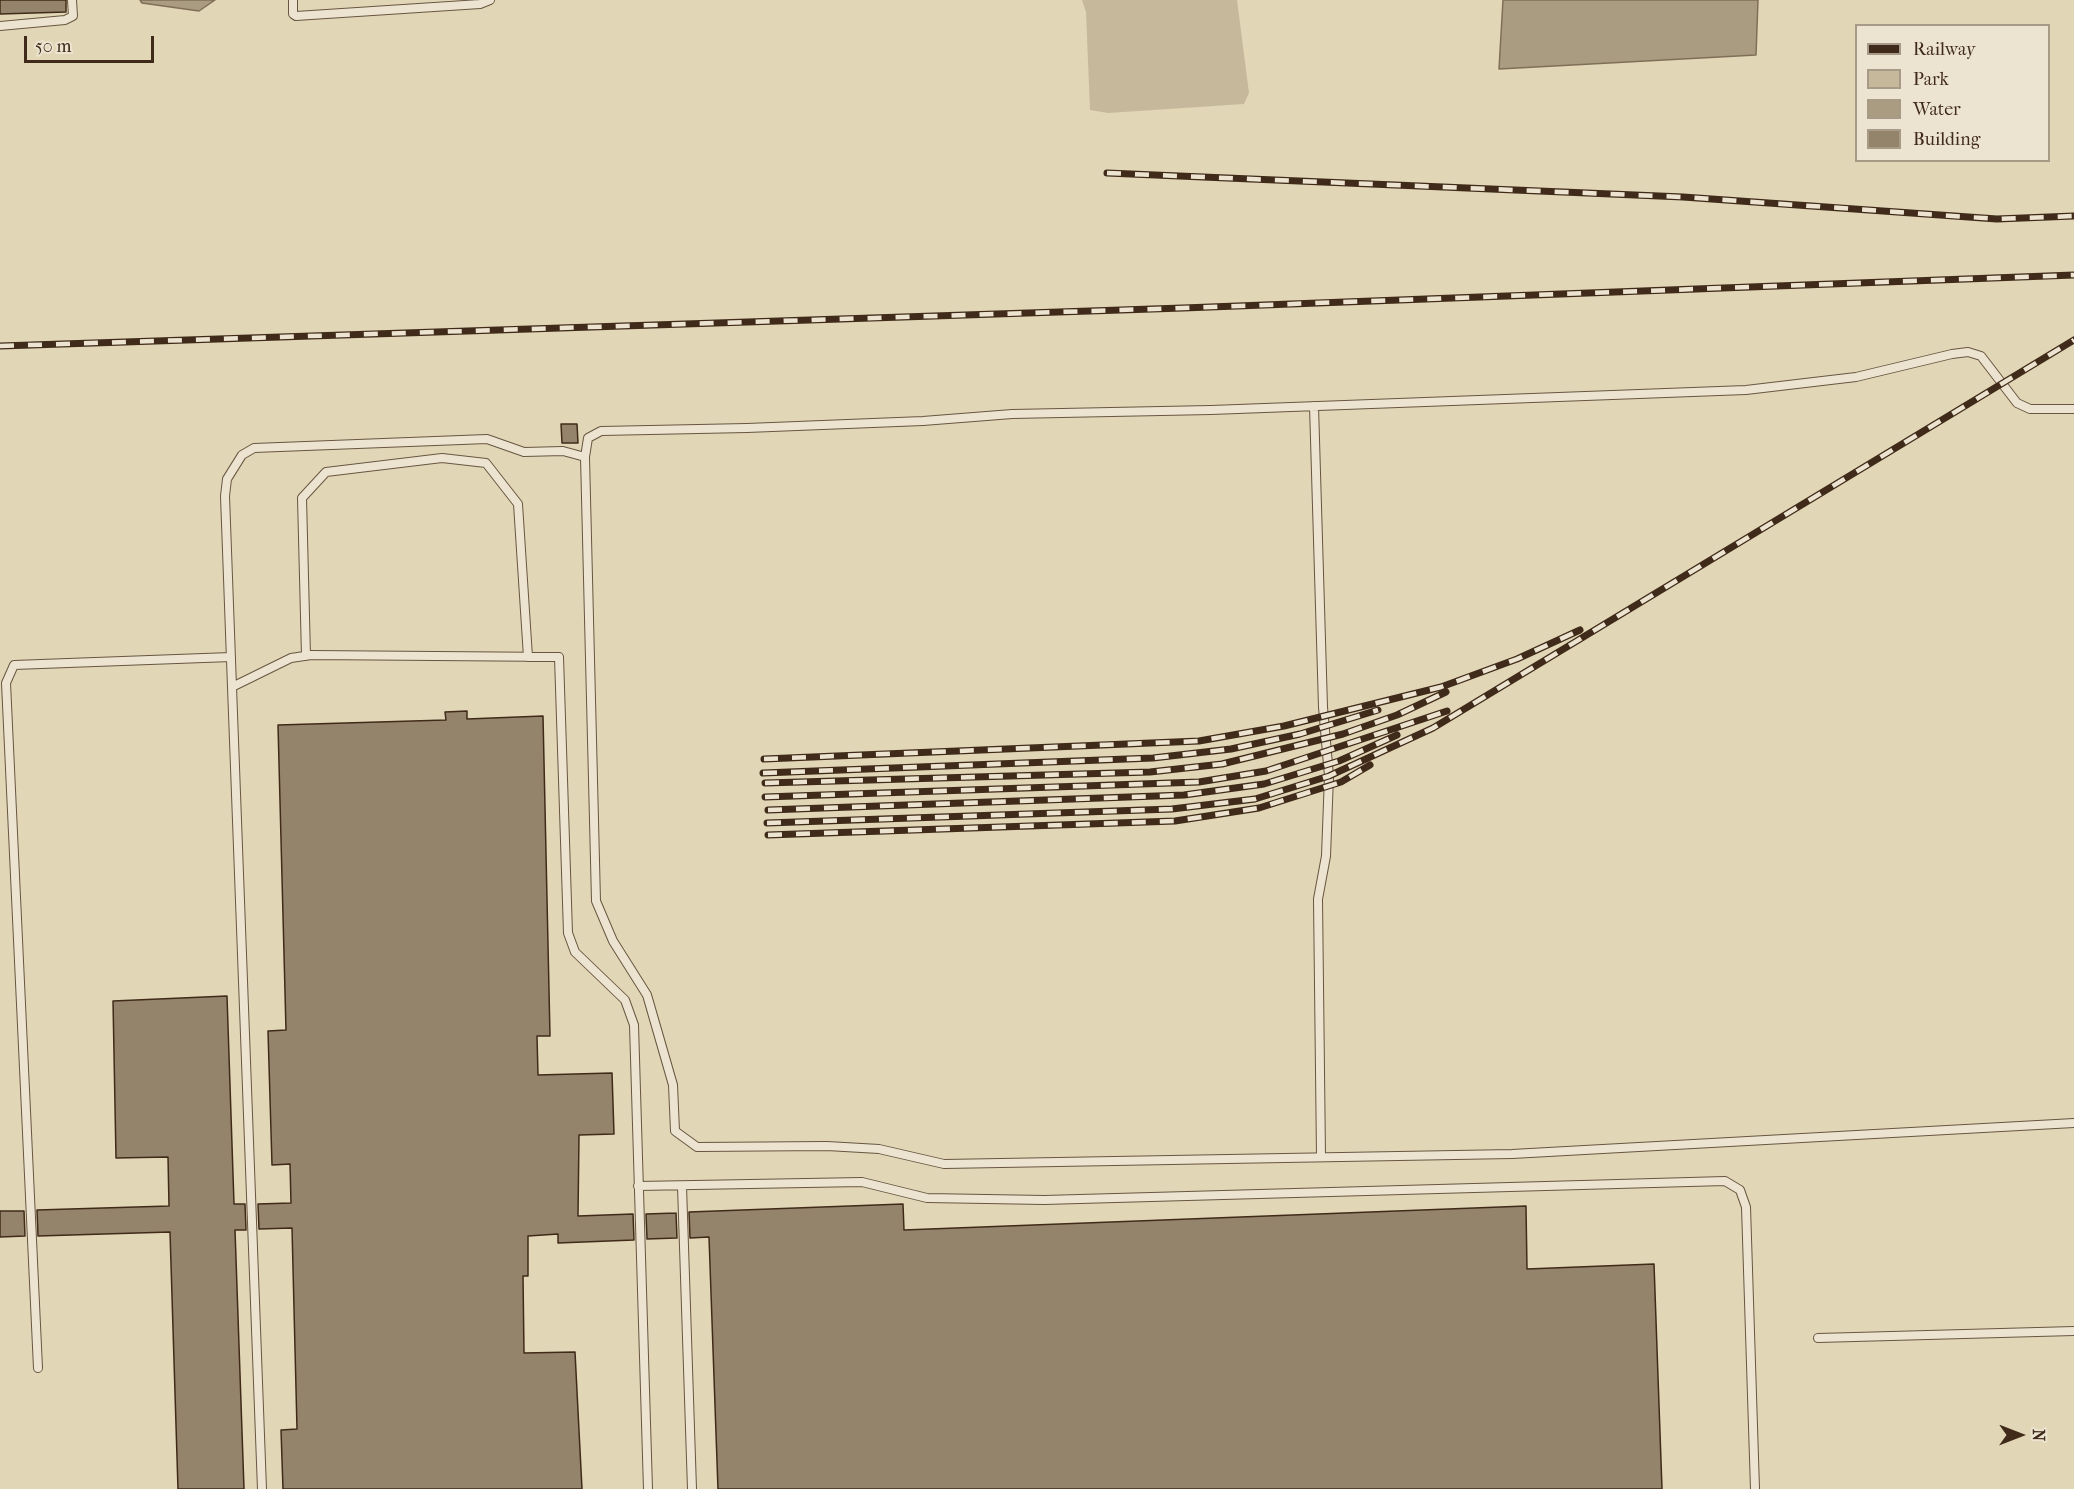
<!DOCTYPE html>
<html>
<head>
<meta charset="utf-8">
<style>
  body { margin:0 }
  #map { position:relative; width:2074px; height:1489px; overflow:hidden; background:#e1d6b6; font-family:"IM FELL French Canon",serif }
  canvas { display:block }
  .legend { position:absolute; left:1855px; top:24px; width:195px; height:138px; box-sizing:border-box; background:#ece4d0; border:2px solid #a79a87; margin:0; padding:8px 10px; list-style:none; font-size:18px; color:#402b1a }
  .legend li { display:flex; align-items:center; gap:12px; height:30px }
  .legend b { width:30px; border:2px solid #a79a87 }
  .north { position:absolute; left:1990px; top:1405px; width:60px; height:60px; -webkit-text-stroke:4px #ece4d0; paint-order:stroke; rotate:90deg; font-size:16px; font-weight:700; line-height:24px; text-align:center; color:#402b1a }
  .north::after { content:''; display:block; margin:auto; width:21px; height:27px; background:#402b1a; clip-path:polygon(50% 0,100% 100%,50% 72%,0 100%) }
  .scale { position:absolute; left:24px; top:36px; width:130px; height:27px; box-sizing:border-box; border:3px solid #402b1a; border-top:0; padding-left:8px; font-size:18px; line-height:21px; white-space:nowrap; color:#402b1a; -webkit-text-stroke:4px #ece4d0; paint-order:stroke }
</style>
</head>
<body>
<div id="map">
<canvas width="2074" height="1489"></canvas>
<ul class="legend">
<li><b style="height:8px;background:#402b1a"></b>Railway</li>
<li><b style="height:16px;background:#c6b99b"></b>Park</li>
<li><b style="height:16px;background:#aa9c81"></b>Water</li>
<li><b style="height:16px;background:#94846b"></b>Building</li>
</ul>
<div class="north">N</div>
<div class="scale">50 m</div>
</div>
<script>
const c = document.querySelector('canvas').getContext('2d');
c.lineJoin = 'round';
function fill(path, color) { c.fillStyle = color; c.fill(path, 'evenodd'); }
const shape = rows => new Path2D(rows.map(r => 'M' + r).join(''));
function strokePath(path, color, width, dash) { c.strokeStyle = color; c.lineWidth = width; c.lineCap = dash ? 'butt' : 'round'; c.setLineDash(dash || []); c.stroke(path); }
fill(shape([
  [1082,0,1237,0,1249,93,1244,104,1108,113,1090,110,1086,12]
]), '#c6b99b');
const water = shape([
  [140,0,215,0,199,11,142,3,140,0],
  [1503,0,1758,0,1756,55,1499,69,1503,0]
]);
fill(water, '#aa9c81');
strokePath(water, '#806f58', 1.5);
const building = shape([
  [0,0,66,0,66,12,0,14,0,0],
  [561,424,577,424,578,443,562,443,561,424],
  [467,711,467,719,543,716,550,1036,537,1036,538,1075,612,1073,614,1134,579,1135,578,1216,633,1214,634,1240,558,1243,558,1234,528,1236,528,1276,523,1276,524,1353,575,1352,582,1489,283,1489,281,1430,297,1429,292,1228,259,1229,258,1204,291,1203,290,1164,272,1165,268,1031,286,1030,278,725,446,720,445,712,467,711],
  [227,996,234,1204,245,1204,246,1230,235,1230,244,1489,178,1489,170,1232,38,1236,37,1210,169,1206,168,1157,116,1158,113,1001,227,996],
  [903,1204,904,1230,1526,1206,1527,1269,1654,1264,1662,1489,718,1489,709,1237,690,1238,689,1212,903,1204],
  [0,1211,24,1211,25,1236,0,1237,0,1211],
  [676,1213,677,1238,647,1239,646,1214,676,1213]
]);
fill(building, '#94846b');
strokePath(building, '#402b1a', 1.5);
const service = shape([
  [293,0,293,14,296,16,480,4,490,0],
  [0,26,65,20,73,16,72,0],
  [1314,406,1323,707,1329,776,1326,856,1318,899,1321,1157],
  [2074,409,2030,409,2017,403,1981,356,1968,352,1952,354,1856,377,1746,390,1211,410,1012,414,923,421,747,428,601,431,588,438,585,457,596,901,613,941,647,995,673,1085,675,1131,697,1147,827,1146,879,1149,944,1164,1512,1154,2074,1123],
  [306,656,302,498,326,472,442,458,486,463,518,504,528,657],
  [232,687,225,496,227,479,242,455,254,448,487,439,524,452,563,451,585,457],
  [638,1186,862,1182,927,1198,1044,1200,1725,1181,1740,1190,1746,1207,1755,1489],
  [682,1186,692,1489],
  [1818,1338,2074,1331],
  [38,1368,6,683,14,665,231,657],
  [262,1489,232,687,291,658,311,655,559,657,568,933,575,952,625,1000,634,1025,648,1489]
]);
strokePath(service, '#685641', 10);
strokePath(service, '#ece4d0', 8);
const rail = shape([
  [1107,173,1683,197,1997,219,2074,216],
  [0,346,1183,308,2074,275],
  [764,759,1199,741,1284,726,1441,687,1517,659,1580,630],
  [763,773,1153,758,1231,749,1300,734,1378,710],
  [765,783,1150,772,1222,764,1343,734,1397,715,1446,692],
  [765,797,1199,782,1266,771,1447,711],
  [768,810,1184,795,1264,784,1339,761,1397,735],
  [767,823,1172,809,1255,799,1329,776,1433,728,2074,340],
  [768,835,1175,821,1259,808,1341,782,1370,765]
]);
strokePath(rail, '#402b1a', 7);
strokePath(rail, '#ece4d0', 4.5, [14]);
</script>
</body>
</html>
